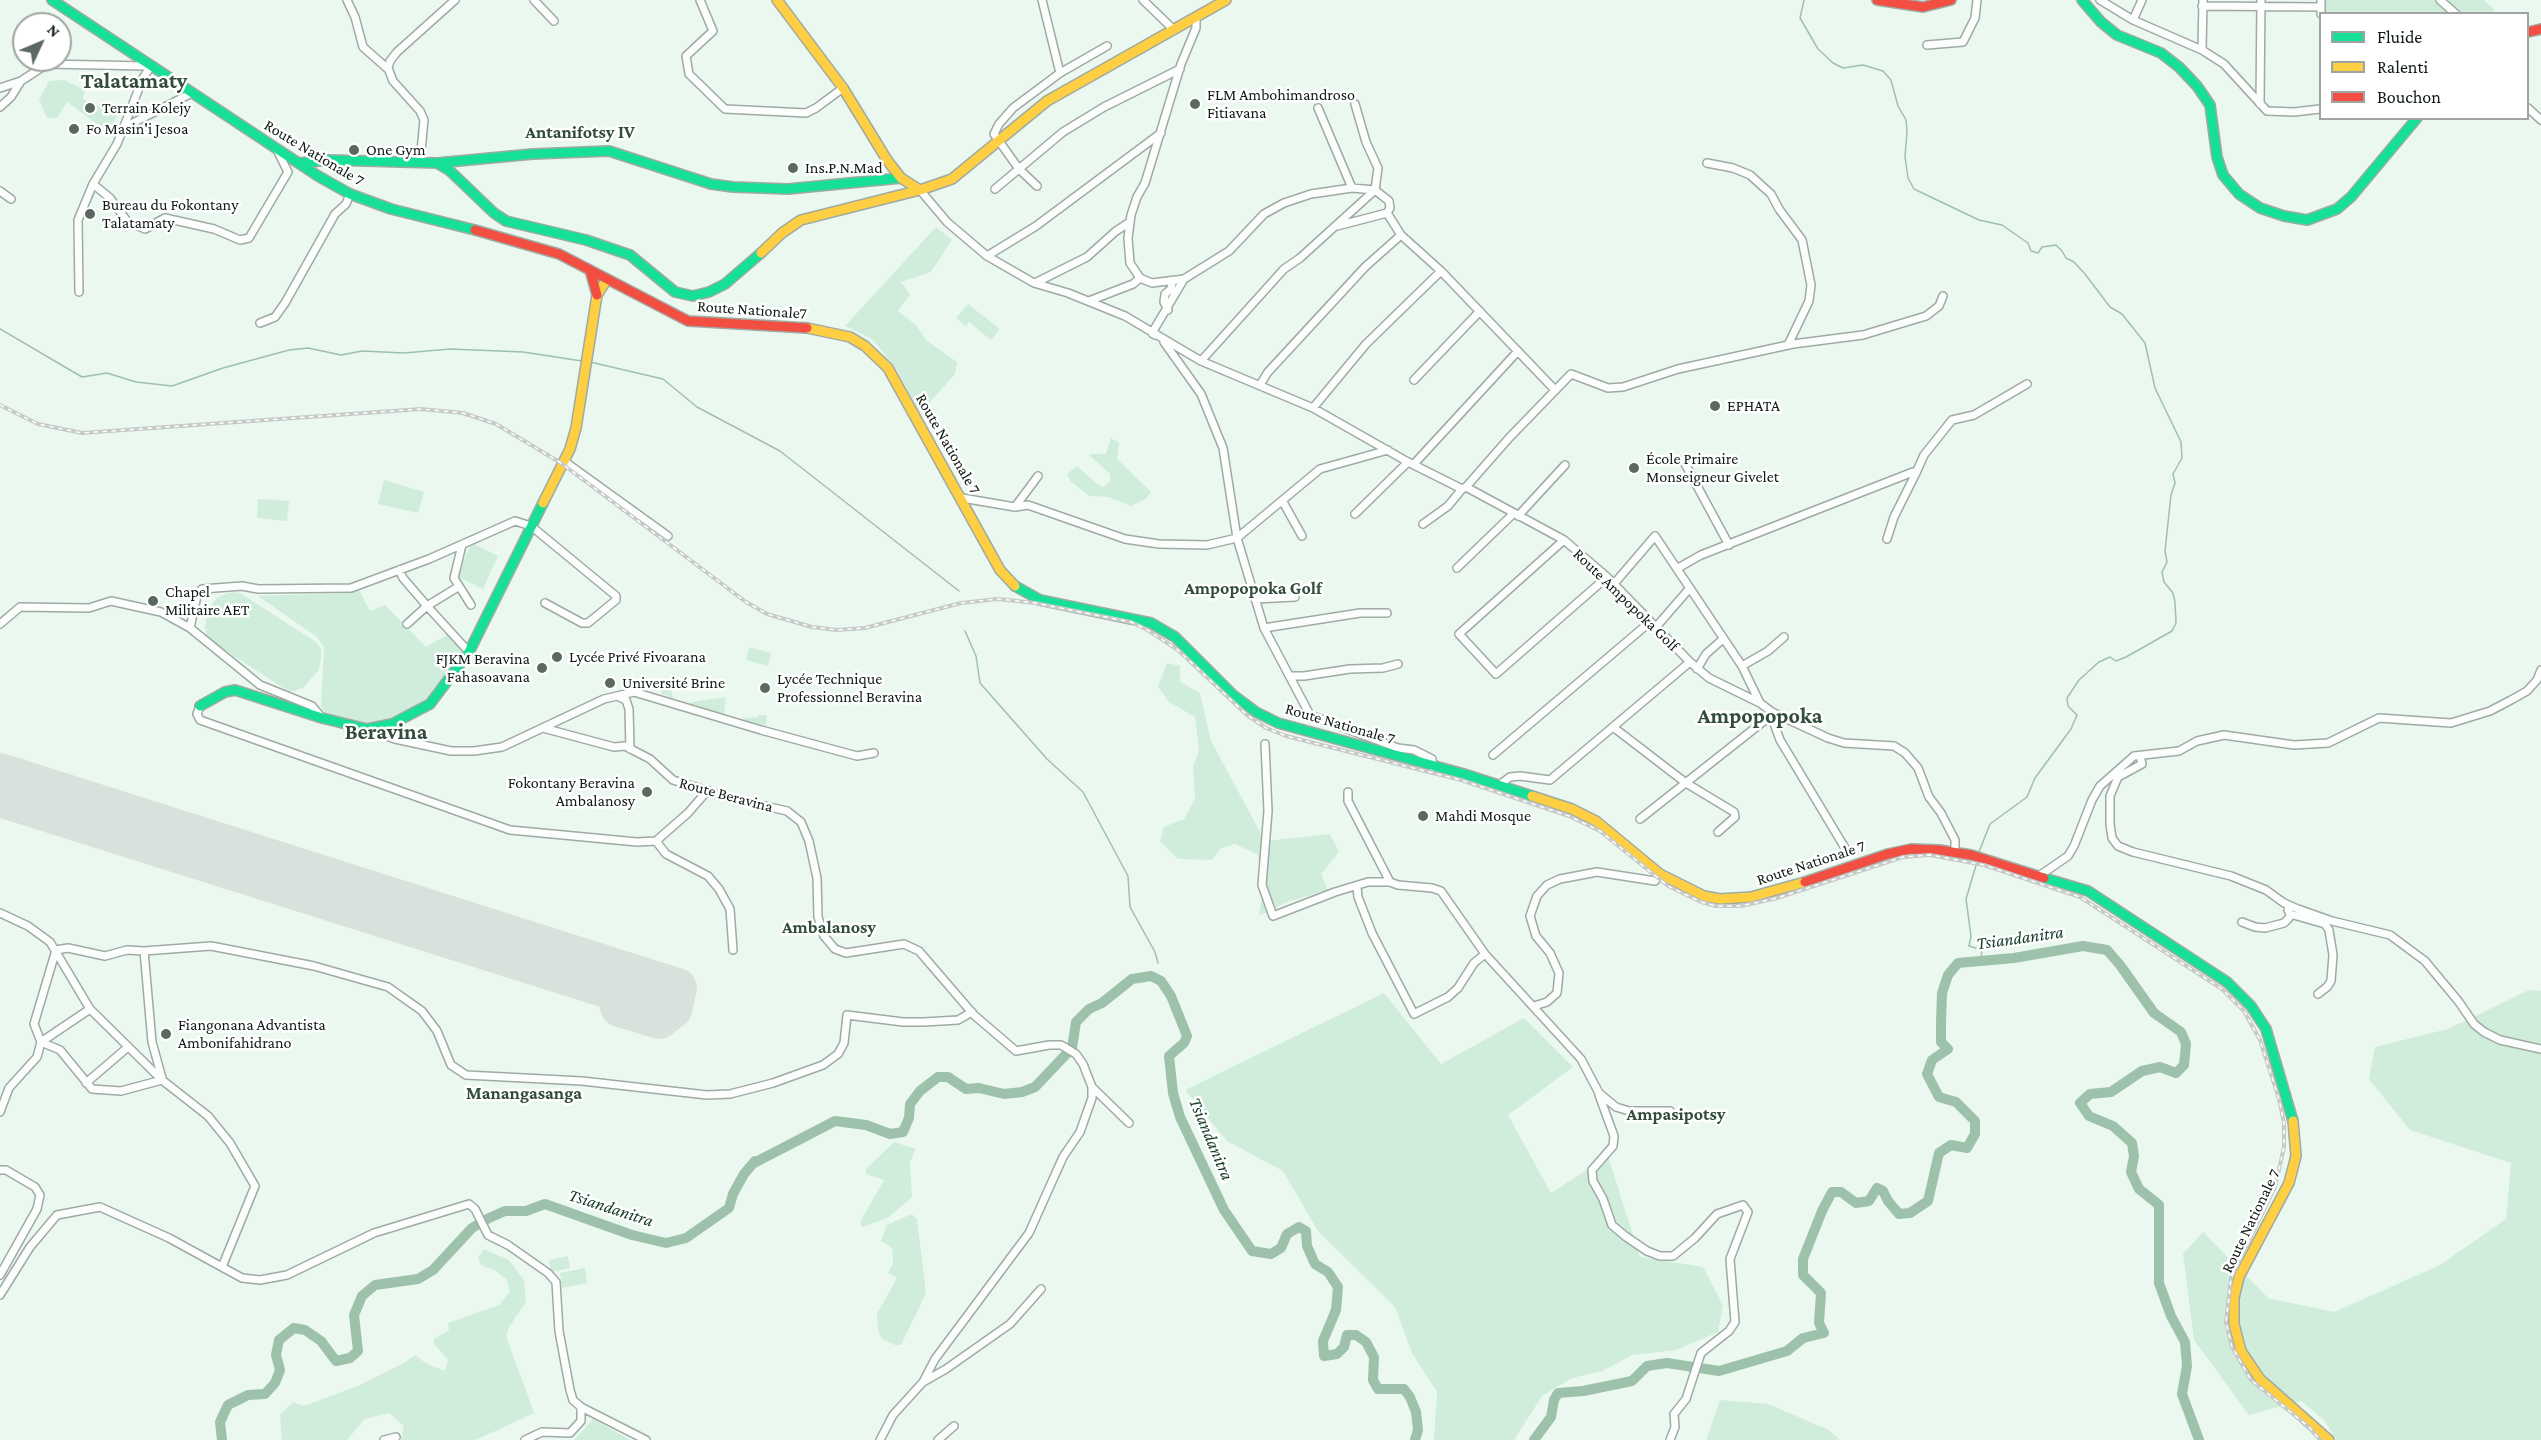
<!DOCTYPE html>
<html>
<head>
<meta charset="utf-8">
<style>
  body { margin:0 }
  #map { position:relative; width:2541px; height:1440px; overflow:hidden; background:#ebf8ef; font-family:"Crimson Pro",serif }
  canvas { display:block }
  .legend { position:absolute; left:2319px; top:12px; width:210px; height:108px; box-sizing:border-box; background:#fff; border:2px solid #9fa3a1; margin:0; padding:8px 10px; list-style:none; font-size:18px; color:#0e1a13 }
  .legend li { display:flex; align-items:center; gap:12px; height:30px }
  .legend b { width:30px; border:2px solid #9fa3a1 }
  .north { position:absolute; left:12px; top:12px; width:60px; height:60px; box-sizing:border-box; background:#fff; border:2px solid #9fa3a1; border-radius:50%; rotate:46deg; font-size:16px; font-weight:700; line-height:24px; text-align:center; color:#0e1a13 }
  .north::after { content:''; display:block; margin:auto; width:21px; height:27px; background:#5b6860; clip-path:polygon(50% 0,100% 100%,50% 72%,0 100%) }
</style>
</head>
<body>
<div id="map">
<canvas width="2541" height="1440"></canvas>
<ul class="legend">
<li><b style="height:8px;background:#16e098"></b>Fluide</li>
<li><b style="height:8px;background:#ffcf43"></b>Ralenti</li>
<li><b style="height:8px;background:#f24e42"></b>Bouchon</li>
</ul>
<div class="north">N</div>
</div>
<script>
const c = document.querySelector('canvas').getContext('2d');
c.lineJoin = 'round';
function fill(path, color) { c.fillStyle = color; c.fill(path, 'evenodd'); }
const shape = rows => new Path2D(rows.map(r => 'M' + r).join(''));
function strokePath(path, color, width, dash) { c.strokeStyle = color; c.lineWidth = width; c.lineCap = dash ? 'butt' : 'round'; c.setLineDash(dash || []); c.stroke(path); }
function drawText(font, color, halo, rows, align = 'center') {
  c.font = font + ' "Crimson Pro",serif'; c.lineWidth = 5; c.setLineDash([]); c.textBaseline = 'middle'; c.strokeStyle = halo; c.fillStyle = color; for (const [text, x, y, turn = 0] of rows) {
    c.save(); c.translate(x, y); c.rotate((+turn || 0) * Math.PI / 180); c.textAlign = isNaN(turn) ? turn : align; if (halo) c.strokeText(text, 0, 0); c.fillText(text, 0, 0); c.restore();
  }
}
fill(shape([
  [2324,0,2484,0,2495,10,2491,14,2324,13],
  [64,80,85,90,83,99,118,115,108,132,67,102,57,118,47,118,39,100,49,81],
  [936,227,952,240,931,272,901,282,910,295,898,311,916,325,926,340,957,362,955,374,920,413,898,372,883,352,872,339,845,326],
  [968,304,1000,329,991,340,969,322,966,326,956,318],
  [1111,438,1119,443,1117,459,1151,492,1146,499,1131,506,1109,497,1090,496,1071,482,1067,474,1077,466,1098,485,1103,487,1110,482,1110,474,1088,454,1106,454],
  [384,480,424,492,418,513,378,504],
  [258,499,289,501,287,521,257,518],
  [472,543,498,556,483,589,456,576],
  [359,590,370,611,385,605,426,647,447,635,463,651,438,690,420,707,378,725,361,726,328,717,321,707,324,647,317,637,258,596,347,593],
  [232,592,240,593,316,642,321,649,321,659,319,669,304,687,295,691,288,691,211,641,206,634,205,626,208,609,218,597],
  [749,647,771,653,768,666,746,660],
  [1167,663,1180,666,1180,682,1200,693,1211,741,1265,841,1330,834,1339,852,1321,874,1328,890,1287,902,1259,916,1265,875,1257,854,1235,844,1220,849,1212,860,1178,859,1160,841,1164,827,1184,819,1195,799,1193,767,1199,750,1195,717,1169,702,1158,686],
  [677,683,672,690,673,699,661,693,661,688,657,688,657,686],
  [726,697,724,714,690,704,690,702],
  [758,715,767,715,766,726,743,720,744,718,757,717],
  [2529,990,2541,991,2541,1440,2336,1440,2324,1420,2301,1401,2249,1415,2194,1340,2183,1254,2203,1232,2268,1298,2334,1312,2440,1265,2506,1219,2511,1163,2410,1130,2369,1079,2375,1047,2448,1029],
  [1384,993,1441,1064,1524,1018,1573,1067,1508,1115,1551,1193,1608,1156,1640,1257,1703,1267,1723,1305,1718,1332,1676,1350,1633,1355,1602,1371,1572,1378,1542,1396,1514,1440,1434,1440,1437,1392,1412,1353,1395,1307,1318,1231,1283,1171,1227,1141,1185,1090],
  [894,1142,916,1149,910,1162,912,1197,889,1217,863,1227,860,1224,863,1217,884,1180,866,1174,865,1170],
  [912,1214,917,1219,926,1293,901,1345,895,1345,882,1339,878,1330,877,1314,897,1278,888,1273,893,1263,892,1248,881,1241,887,1225],
  [484,1249,509,1260,524,1280,526,1302,509,1327,506,1336,534,1413,476,1440,401,1440,404,1426,389,1413,365,1419,347,1440,282,1440,280,1415,293,1402,304,1406,360,1385,404,1363,415,1355,427,1364,445,1371,448,1360,434,1344,434,1339,449,1330,448,1323,499,1305,510,1291,507,1280,496,1271,481,1265,478,1258],
  [568,1256,570,1268,551,1272,549,1260],
  [585,1268,587,1283,562,1288,560,1273],
  [1720,1400,1768,1404,1829,1430,1840,1440,1706,1440],
  [593,1419,630,1440,574,1440]
]), '#d0eddb');
strokePath(shape([
  [1804,0,1800,18,1818,49,1833,63,1843,68,1863,65,1883,71,1891,80,1898,106,1906,120,1907,131,1905,157,1908,178,1914,189,1979,220,2002,225,2028,243,2031,251,2038,253,2042,247,2056,245,2062,251,2066,258,2074,262,2085,274,2110,307,2122,314,2145,343,2155,388,2181,442,2182,458,2173,474,2175,483,2171,495,2165,551,2167,562,2162,572,2164,582,2173,593,2175,602,2176,623,2172,631,2126,657,2116,661,2110,657,2099,662,2079,680,2067,698,2068,706,2077,715,2071,729,2035,778,2027,797,1990,824,1979,852],
  [0,329,82,377,107,373,136,382,172,386,223,368,289,350,308,348,341,355,362,351,404,353,450,349,523,352,582,361],
  [590,362,663,379,697,407,780,451,959,591],
  [965,631,976,656,980,683,1047,759,1083,792,1128,876,1130,907,1155,952,1158,963],
  [1977,862,1966,899,1971,936,1969,946,1982,950,1981,959]
]), '#9dc1ab', 1.5);
strokePath(shape([
  [222,1440,220,1422,228,1405,248,1395,265,1394,275,1383,280,1370,276,1355,279,1340,294,1328,305,1330,321,1341,336,1361,350,1358,358,1351,354,1315,362,1296,375,1285,418,1279,433,1270,472,1228,489,1218,505,1211,526,1211,545,1204,632,1235,666,1243,686,1238,729,1208,733,1194,744,1174,755,1161,754,1163,835,1121,866,1125,890,1134,903,1132,909,1118,910,1104,920,1091,938,1077,948,1077,966,1089,979,1088,1004,1094,1022,1092,1035,1087,1072,1048,1076,1022,1089,1009,1102,1003,1132,979,1151,976,1161,981,1171,996,1187,1036,1184,1043,1169,1056,1173,1093,1180,1117,1224,1210,1252,1251,1271,1254,1281,1248,1287,1234,1299,1227,1306,1231,1307,1246,1315,1264,1328,1272,1338,1287,1336,1310,1323,1341,1324,1356,1337,1354,1344,1347,1347,1335,1356,1335,1366,1342,1374,1357,1373,1380,1378,1389,1404,1389,1410,1397,1416,1412,1418,1430,1415,1440],
  [1534,1440,1551,1417,1554,1400,1558,1393,1583,1391,1632,1381,1647,1366,1667,1363,1719,1371,1787,1351,1803,1338,1824,1333,1819,1323,1821,1293,1803,1275,1803,1259,1822,1211,1832,1192,1841,1192,1856,1203,1869,1201,1877,1188,1883,1191,1888,1201,1899,1214,1910,1213,1928,1201,1939,1153,1951,1145,1967,1148,1975,1134,1975,1121,1956,1102,1939,1097,1927,1074,1932,1060,1948,1049,1941,1042,1941,1022,1942,993,1948,975,1958,963,2014,958,2083,946,2107,950,2120,965,2154,1013,2181,1032,2186,1044,2184,1065,2176,1073,2160,1067,2142,1071,2111,1092,2090,1094,2080,1103,2089,1116,2113,1126,2132,1143,2134,1156,2131,1172,2139,1189,2159,1205,2159,1283,2171,1316,2185,1342,2187,1366,2182,1394,2199,1440]
]), '#9dc1ab', 10);
strokePath(shape([
  [0,773,677,988,672,1009,659,1019,620,1007,616,991,0,797]
]), '#d8e1dc', 40);
const street = shape([
  [347,0,355,17,363,47,388,69],
  [534,0,554,21],
  [700,0,713,31,686,56,689,74,725,109,806,113,816,108,843,88],
  [1042,0,1060,73],
  [1143,0,1174,30],
  [2100,0,2133,20,2202,50,2224,64,2267,111,2294,112,2320,109],
  [2321,0,2321,14],
  [2440,0,2456,14],
  [2202,6,2321,7],
  [1196,18,1196,28,1181,64,1145,183,1137,197,1131,215,1128,238,1130,263,1140,278,1152,283,1184,279,1229,251,1264,214,1284,203,1311,194,1352,188,1375,190,1389,201,1390,208,1387,213],
  [2133,20,2142,0],
  [1927,45,1963,42,1975,18,1977,0],
  [2202,50,2203,0],
  [0,88,21,81],
  [2260,104,2261,0],
  [0,107,11,97,21,81,47,64,148,66],
  [1318,108,1352,188],
  [2528,108,2541,120],
  [125,127,192,93],
  [420,162,424,120,420,111,393,81,388,68,390,61,397,52,455,0],
  [1707,163,1733,168,1750,175,1771,194,1779,209,1802,240,1811,285,1809,301,1788,345],
  [93,184,110,198,127,221,145,229,165,218,214,229,240,240,249,238,288,172,277,150],
  [1037,186,1019,169,994,134,999,124,1013,108,1060,73,1107,46],
  [995,189,1063,132,1104,107,1180,69],
  [920,190,947,222,987,256,1034,283,1068,293,1125,316,1201,361,1313,408,1408,462,1462,489,1466,487,1564,540,1607,577,1690,662,1709,678,1760,703,1772,712,1828,738,1844,743,1894,746,1905,753,1918,768,1929,797,1941,813,1955,840,1955,852],
  [0,191,11,199],
  [1387,213,1401,235,1441,271,1555,390],
  [1337,226,1387,213],
  [987,256,1036,226,1161,133],
  [1035,283,1087,257,1116,231,1130,222],
  [79,292,78,220,93,184,117,144,143,78,151,66],
  [1089,301,1133,284,1140,278],
  [1168,310,1164,302,1165,294,1171,289,1172,283,1169,281],
  [260,323,275,317,285,303,335,214,346,204,350,194],
  [1155,335,1152,333,1184,279],
  [1164,342,1201,394,1223,448,1237,538,1264,628,1310,715,1398,748,1414,750,1432,759,1433,767],
  [1201,361,1284,269,1300,258,1375,190,1378,168,1366,142,1355,104],
  [1414,380,1480,311],
  [1260,385,1268,372,1365,267,1401,235],
  [1313,408,1366,344,1441,271],
  [1683,460,1729,545],
  [564,461,668,536],
  [1414,464,1518,351],
  [1916,473,1924,455,1952,420,1974,415,2027,384],
  [1466,487,1509,438,1571,374,1608,388,1623,387,1678,369,1793,344,1863,335,1926,316,1939,306,1943,296],
  [962,498,1015,507,1028,505,1125,539,1159,544,1207,545,1237,538,1320,469,1388,450],
  [1283,502,1302,536],
  [1015,507,1038,476],
  [1355,514,1408,462],
  [1518,516,1565,465],
  [1423,524,1448,506,1462,489],
  [1564,540,1459,634,1496,674,1607,577],
  [462,545,454,578,471,605],
  [1457,568,1514,513],
  [1678,568,1701,555,1913,472,1916,473,1894,517,1887,539],
  [399,570,403,578,427,606,469,652],
  [1613,585,1655,536,1742,666,1760,703],
  [1255,599,1295,597],
  [0,624,20,607,89,608,111,601,161,612,190,628,260,685,312,706,322,718],
  [407,624,427,606,458,587],
  [1656,627,1689,589],
  [190,628,197,596,202,589,242,586,258,589,351,588,429,559,515,521,531,526,616,596,616,600,588,623,582,623,545,603],
  [1264,628,1360,613,1387,613],
  [1742,666,1768,651,1784,637],
  [1697,669,1706,654,1723,639],
  [1290,676,1304,676,1350,669,1383,668,1398,664],
  [617,696,634,692,761,730,857,756,874,753],
  [200,706,197,714,200,720,510,830,637,842,656,841,688,813,708,790],
  [1771,715,1780,740,1845,848],
  [392,724,392,733,395,739,451,751,474,751,502,747,604,699,617,696,626,700,629,709,630,749],
  [1613,727,1686,783,1734,812,1735,817,1718,832],
  [543,728,614,747,625,746,650,759,673,780,730,798,787,811,801,822,809,841,817,878,818,917,824,936,835,949,846,953,904,944,919,951,974,1015,1016,1051,1049,1045,1061,1045,1076,1054,1083,1064,1092,1087,1092,1098,1080,1132,1063,1157,1029,1233,935,1359,923,1382,893,1415,880,1440],
  [370,730,395,739],
  [1265,744,1268,811,1262,885,1273,916,1335,892,1368,882,1390,882,1398,885,1432,888,1441,891,1485,954,1581,1059,1599,1093,1616,1107,1629,1111,1670,1111],
  [1493,755,1650,622],
  [2140,756,2142,764,2118,777,2110,796,2110,824,2112,838,2118,846,2133,852,2231,876,2266,890,2284,903,2298,909,2332,921,2390,935,2425,961,2459,1002,2474,1024,2484,1032,2500,1040,2541,1049],
  [1499,785,1510,777,1520,776,1550,780,1690,662],
  [1348,792,1348,801,1390,882],
  [1640,819,1769,717],
  [656,841,666,854,708,876,719,889,730,909,733,950],
  [2039,876,2068,856,2074,846,2092,800,2100,786,2134,756,2179,751,2197,741,2224,735,2294,745,2328,743,2379,718,2451,723,2490,711,2511,700,2527,691,2537,680,2541,670],
  [1357,887,1358,897,1372,933,1414,1014,1448,997,1458,988,1474,963,1485,954],
  [0,913,28,926,50,942,90,1009,162,1080,208,1116,230,1143,255,1186,222,1267],
  [2290,914,2325,924,2329,930,2333,955,2331,981,2327,987,2318,994],
  [2242,922,2255,927,2265,928,2284,923,2289,918,2290,914,2288,910],
  [56,950,68,948,105,956,127,950,144,951,211,946,314,966,388,987,422,1011,437,1031,451,1065,466,1075,582,1081,707,1095,730,1094,773,1083,823,1065,838,1054,844,1043,847,1015,903,1022,924,1022,958,1020,972,1012],
  [144,951,152,1042,162,1078],
  [1534,1006,1547,1002,1557,993,1559,973,1550,953,1536,936,1530,916,1537,896,1547,885,1560,879,1597,872,1655,881,1660,874],
  [41,1042,60,1050,92,1089,121,1091,162,1080],
  [41,1042,90,1009],
  [86,1083,128,1047],
  [1092,1087,1129,1123],
  [1599,1095,1614,1136,1613,1146,1592,1170,1593,1181,1603,1199,1612,1225,1625,1236,1647,1251,1660,1256,1673,1256,1695,1238,1717,1214,1743,1205,1748,1212,1730,1259,1735,1322,1729,1331,1701,1353,1686,1399,1674,1414,1675,1427,1670,1440],
  [0,1112,9,1088,37,1057,41,1042,34,1024,56,950],
  [0,1170,6,1170,35,1187,40,1195,37,1209,0,1275],
  [0,1295,30,1247,57,1215,100,1207,169,1238,242,1278,260,1280,287,1275,374,1233,469,1204,475,1209,488,1235,508,1245,548,1273,556,1282,559,1331,570,1390,573,1400,581,1407,581,1421,570,1433,542,1432,525,1440],
  [925,1381,946,1369,1010,1324,1041,1289],
  [581,1407,646,1440],
  [384,1440,396,1437],
  [938,1440,954,1426]
]);
const fast = shape([
  [52,0,318,176,350,194,391,209,475,230],
  [2082,0,2101,22,2117,35,2161,53,2179,67,2197,86,2210,105,2217,157,2223,175,2239,194,2260,208,2284,216,2307,220,2337,209,2351,197,2417,118],
  [300,163,329,160,437,163,533,154,609,151,711,184,733,187,788,189,901,178],
  [437,163,449,170,494,213,506,221,586,240,630,255,675,292,693,296,709,292,725,284,761,253],
  [1015,586,1040,600,1151,623,1175,637,1233,695,1256,712,1278,723,1464,774,1532,796],
  [200,706,225,692,235,690,322,718,367,729,392,724,430,704,469,652,543,503],
  [2044,878,2088,891,2227,982,2251,1006,2266,1029,2293,1121]
]);
const slow = shape([
  [777,0,843,88,887,160,901,178,920,190],
  [761,253,782,233,801,220,920,190,952,179,1047,101,1226,0],
  [807,328,850,337,865,346,888,368,1000,570,1015,586],
  [543,503,570,449,576,428,597,295,607,279],
  [1532,796,1572,809,1596,821,1660,874,1704,896,1720,899,1751,897,1805,882],
  [2293,1121,2296,1156,2289,1183,2239,1277,2234,1298,2234,1324,2241,1351,2260,1379,2329,1440]
]);
const jam = shape([
  [1877,0,1923,7,1951,0],
  [2528,32,2541,29],
  [475,230,559,254,688,321,807,328],
  [590,270,597,295],
  [1805,882,1888,854,1911,849,1939,850,1971,855,2044,878]
]);
strokePath(street, '#9faaa3', 10);
strokePath(fast, '#9faaa3', 12);
strokePath(slow, '#9faaa3', 12);
strokePath(jam, '#9faaa3', 12);
strokePath(street, '#fcfefd', 7);
strokePath(fast, '#16e098', 9);
strokePath(slow, '#ffcf43', 9);
strokePath(jam, '#f24e42', 9);
const rail = shape([
  [0,405,38,424,82,433,421,409,463,413,496,424,561,463,746,602,767,614,812,627,837,630,865,628,961,603,998,599,1035,603,1131,622,1146,629,1178,650,1247,715,1266,728,1286,736,1461,780,1569,816,1600,831,1668,886,1701,902,1716,906,1741,906,1777,898,1903,857,1930,855,1984,865,2080,897,2222,989,2244,1011,2260,1040,2279,1099,2284,1123,2284,1147,2275,1187,2231,1278,2226,1322,2232,1347,2251,1380,2309,1427,2320,1440]
]);
strokePath(rail, '#c6cac8', 4);
strokePath(rail, '#fff', 1.5, [4.5]);
for (const [x, y, r, color] of [
  [1195,104,6,"#5b6860"],
  [90,108,6,"#5b6860"],
  [74,129,6,"#5b6860"],
  [354,150,6,"#5b6860"],
  [793,168,6,"#5b6860"],
  [90,214,6,"#5b6860"],
  [1715,406,6,"#5b6860"],
  [1634,468,6,"#5b6860"],
  [153,601,6,"#5b6860"],
  [557,657,6,"#5b6860"],
  [542,668,6,"#5b6860"],
  [610,683,6,"#5b6860"],
  [765,688,6,"#5b6860"],
  [647,792,6,"#5b6860"],
  [1423,816,6,"#5b6860"],
  [166,1034,6,"#5b6860"]
]) { const dot = new Path2D(); dot.arc(x, y, r, 0, 2 * Math.PI); c.fillStyle = color; c.fill(dot); strokePath(dot, '#fff', 2); }
drawText('16px', '#0e1a13', '#fff', [
  ["FLM Ambohimandroso",1207,95],
  ["Fitiavana",1207,113],
  ["Terrain Kolejy",102,108],
  ["Fo Masin'i Jesoa",86,129],
  ["One Gym",366,150],
  ["Ins.P.N.Mad",805,168],
  ["Bureau du Fokontany",102,205],
  ["Talatamaty",102,223],
  ["EPHATA",1727,406],
  ["École Primaire",1646,459],
  ["Monseigneur Givelet",1646,477],
  ["Chapel",165,592],
  ["Militaire AET",165,610],
  ["Lycée Privé Fivoarana",569,657],
  ["FJKM Beravina",530,659,"right"],
  ["Fahasoavana",530,677,"right"],
  ["Lycée Technique",777,679],
  ["Professionnel Beravina",777,697],
  ["Université Brine",622,683],
  ["Fokontany Beravina",635,783,"right"],
  ["Ambalanosy",635,801,"right"],
  ["Mahdi Mosque",1435,816],
  ["Fiangonana Advantista",178,1025],
  ["Ambonifahidrano",178,1043]
], 'left');
drawText('16px', '#0e1a13', '#fff', [
  ["Route Nationale 7",314,153,31],
  ["Route Nationale7",752,310,4],
  ["Route Nationale 7",948,444,60],
  ["Route Ampopoka Golf",1626,600,44],
  ["Route Nationale 7",1340,724,16],
  ["Route Beravina",726,795,15],
  ["Route Nationale 7",1811,863,-18],
  ["Route Nationale 7",2251,1221,-64]
]);
drawText('bold 18px', '#324d3d', '#fff', [
  ["Antanifotsy IV",580,132],
  ["Ampopopoka Golf",1253,588],
  ["Ambalanosy",829,927],
  ["Manangasanga",524,1093],
  ["Ampasipotsy",1676,1114]
]);
drawText('italic 18px', '#133a26', '#fff', [
  ["Tsiandanitra",2020,938,-8],
  ["Tsiandanitra",1211,1139,67],
  ["Tsiandanitra",611,1208,18]
]);
drawText('bold 22px', '#324d3d', '#fff', [
  ["Talatamaty",134,81],
  ["Ampopopoka",1760,716],
  ["Beravina",386,732]
]);
</script>
</body>
</html>
